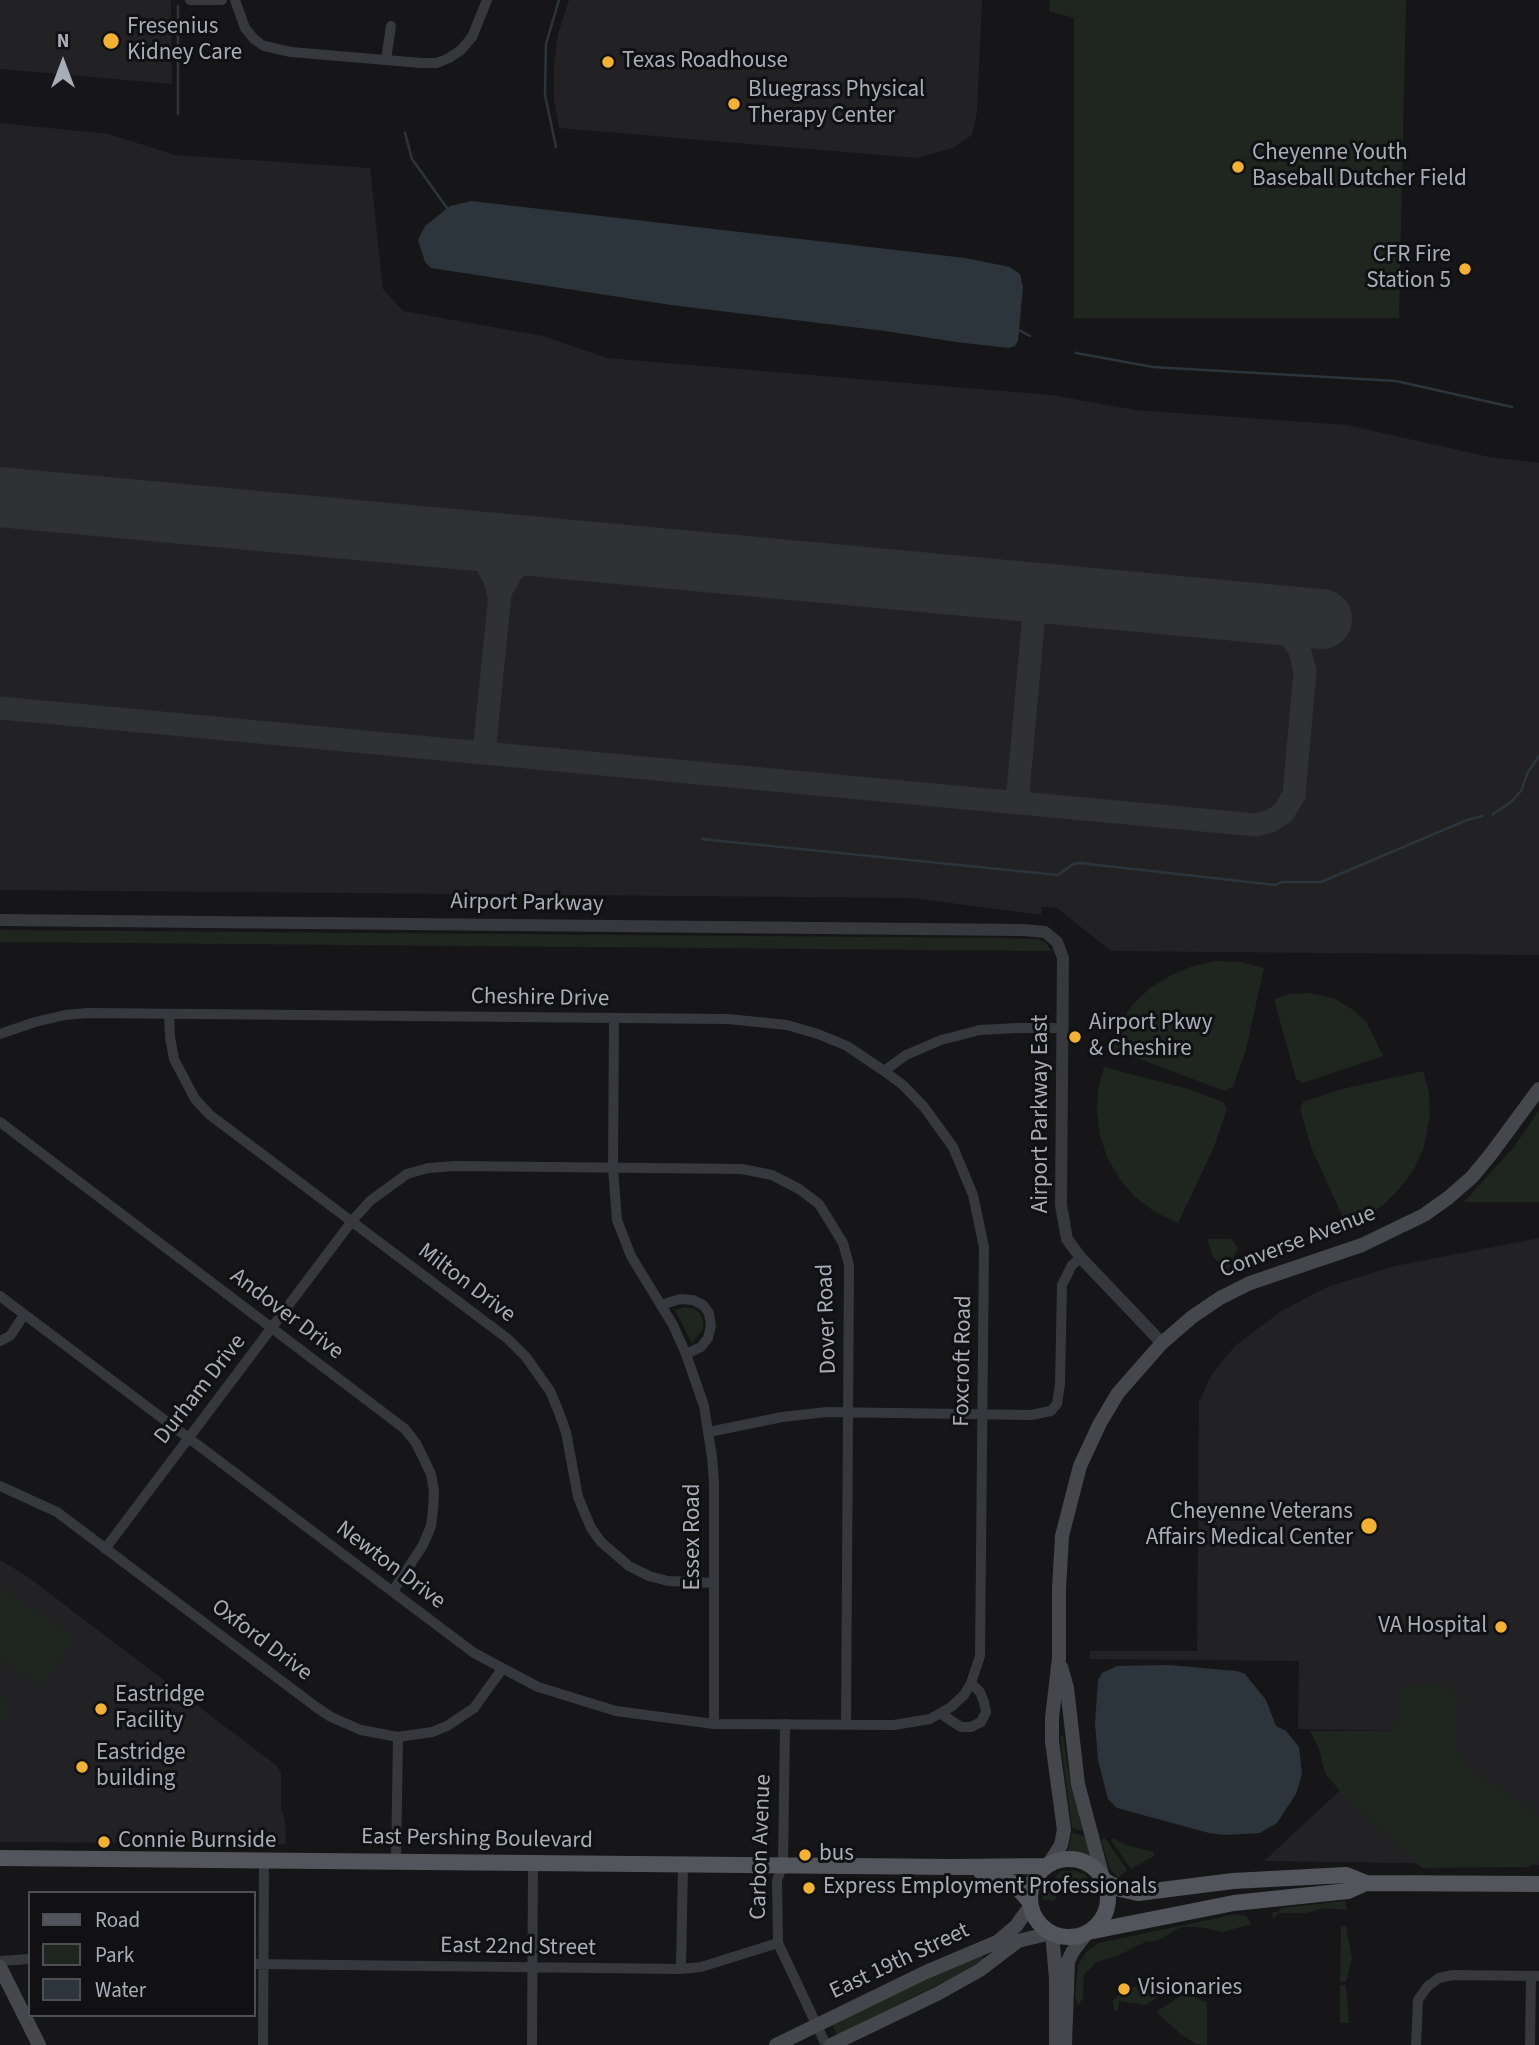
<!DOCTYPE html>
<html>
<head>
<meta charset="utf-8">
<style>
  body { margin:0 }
  #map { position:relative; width:1539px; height:2045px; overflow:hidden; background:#161618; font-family:"Source Sans 3",sans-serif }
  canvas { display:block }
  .legend { position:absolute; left:28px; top:1891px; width:228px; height:126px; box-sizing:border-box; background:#111113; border:2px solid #4d4f55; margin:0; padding:9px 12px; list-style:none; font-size:21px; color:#a8adb8 }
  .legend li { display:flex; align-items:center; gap:14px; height:35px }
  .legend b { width:35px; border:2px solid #4d4f55 }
  .north { position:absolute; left:28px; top:28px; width:70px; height:70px; -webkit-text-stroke:5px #111113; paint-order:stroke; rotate:0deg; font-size:19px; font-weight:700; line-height:28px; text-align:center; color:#a8adb8 }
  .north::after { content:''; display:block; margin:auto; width:24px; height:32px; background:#a8adb8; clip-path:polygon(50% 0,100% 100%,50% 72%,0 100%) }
</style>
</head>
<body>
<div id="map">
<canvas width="1539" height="2045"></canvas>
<ul class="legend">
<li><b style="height:9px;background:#53555c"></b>Road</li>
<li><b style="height:19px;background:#1e261f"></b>Park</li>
<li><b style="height:19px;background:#2c353c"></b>Water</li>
</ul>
<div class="north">N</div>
</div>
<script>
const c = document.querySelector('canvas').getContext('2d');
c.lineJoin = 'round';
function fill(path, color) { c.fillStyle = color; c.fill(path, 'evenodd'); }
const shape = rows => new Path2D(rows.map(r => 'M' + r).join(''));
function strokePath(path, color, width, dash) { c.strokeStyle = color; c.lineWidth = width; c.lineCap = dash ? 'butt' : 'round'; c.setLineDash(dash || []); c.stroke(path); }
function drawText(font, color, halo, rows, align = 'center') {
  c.font = font + ' "Source Sans 3",sans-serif'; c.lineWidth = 6; c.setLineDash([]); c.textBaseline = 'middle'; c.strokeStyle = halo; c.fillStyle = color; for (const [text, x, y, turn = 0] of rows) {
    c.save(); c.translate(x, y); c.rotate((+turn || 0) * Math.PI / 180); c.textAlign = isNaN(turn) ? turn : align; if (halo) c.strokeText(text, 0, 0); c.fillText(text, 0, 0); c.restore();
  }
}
fill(shape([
  [0,0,171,0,172,84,0,69],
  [569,0,982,0,977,112,972,135,953,148,917,158,559,128,554,100,554,65,558,34],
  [0,123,109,134,175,155,370,168,383,289,403,311,543,336,607,358,1052,395,1135,410,1347,425,1489,457,1539,463,1539,955,1111,951,1057,908,1042,907,1041,915,913,898,0,890],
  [1539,1238,1539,1865,1264,1861,1404,1731,1298,1729,1299,1661,1089,1659,1090,1651,1197,1651,1199,1402,1212,1374,1235,1346,1280,1312,1327,1287,1395,1266],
  [0,1560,28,1577,277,1766,281,1773,281,1808,285,1821,286,1844,0,1842]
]), '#222225');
fill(shape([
  [1050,0,1406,0,1399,318,1074,318,1074,18,1049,11],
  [0,930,1001,938,1038,939,1045,942,1052,951,0,942],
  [1216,961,1240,962,1264,968,1246,1049,1233,1087,1225,1091,1110,1048,1119,1025,1133,1004,1150,988,1171,975,1193,966],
  [1308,993,1333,998,1355,1011,1367,1023,1383,1056,1303,1083,1296,1079,1274,999,1290,994],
  [1104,1067,1188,1089,1223,1102,1227,1109,1214,1147,1178,1223,1155,1212,1135,1197,1119,1178,1107,1157,1100,1135,1097,1113,1098,1089],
  [1423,1071,1429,1092,1430,1115,1424,1147,1414,1169,1400,1188,1382,1206,1358,1220,1346,1224,1311,1147,1300,1109,1303,1102,1342,1089],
  [1539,1110,1539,1202,1464,1202,1514,1147],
  [1207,1239,1231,1239,1238,1248,1228,1270,1213,1257],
  [685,1307,693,1309,700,1313,703,1320,703,1329,692,1343,675,1310],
  [0,1587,76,1638,43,1687,0,1658],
  [1442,1685,1452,1690,1457,1698,1455,1732,1457,1746,1468,1766,1477,1775,1530,1807,1539,1818,1539,1859,1529,1867,1422,1868,1343,1795,1325,1773,1319,1749,1310,1731,1391,1731,1392,1723,1400,1722,1400,1692,1405,1686],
  [0,1698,10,1698,10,1719,0,1719],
  [1060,1736,1063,1736,1067,1764,1083,1831,1072,1828],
  [1072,1833,1086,1836,1091,1857,1068,1851],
  [1105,1838,1127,1870,1118,1878,1109,1867,1101,1840],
  [1113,1838,1126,1845,1154,1852,1154,1856,1131,1869,1111,1840],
  [1061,1871,1075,1871,1084,1874,1087,1877,1083,1887,1081,1891,1068,1890,1058,1894,1054,1901,1042,1899,1047,1886],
  [1345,1901,1347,1910,1325,1908,1306,1913,1279,1913,1272,1919,1273,1912,1277,1912,1282,1908],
  [1236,1914,1246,1916,1251,1924,1223,1932,1199,1927,1181,1927,1157,1941,1145,1942,1117,1956,1096,1962,1084,1975,1083,1998,1078,2006,1075,1996,1078,1965,1087,1951,1099,1943],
  [1341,1926,1346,1926,1352,1959,1346,1982,1340,1982],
  [982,1955,984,1959,954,1977,837,2035,832,2024,924,1980],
  [1340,1985,1346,1985,1349,2023,1340,2023],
  [1136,1986,1140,1991,1143,1986,1149,1986,1158,1987,1164,1992,1146,2005,1119,2001,1118,2010,1114,2011,1113,2000,1122,1992],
  [1187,1992,1198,1999,1207,2002,1207,2045,1196,2044,1182,2035,1156,2012]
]), '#1e261f');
fill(shape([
  [471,201,965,258,1010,267,1020,274,1023,287,1018,341,1015,346,1009,348,956,342,885,331,671,305,431,268,425,262,418,240,425,226,450,206],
  [1168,1665,1237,1671,1245,1674,1266,1700,1276,1726,1286,1731,1299,1747,1302,1774,1296,1794,1277,1823,1260,1833,1225,1835,1209,1833,1117,1808,1108,1799,1098,1760,1095,1723,1098,1680,1102,1673,1117,1666]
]), '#2c353c');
strokePath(shape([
  [178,6,178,114],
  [405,133,412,159,447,208],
  [556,147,545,95,546,44,559,0],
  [1019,330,1030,336],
  [1076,353,1153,367,1396,381,1512,407],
  [1493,814,1511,802,1521,791,1528,772,1539,756],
  [702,839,1058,875,1073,864,1080,863,1275,885,1282,882,1321,882,1467,820,1482,816]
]), '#2c353c', 2.5);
strokePath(shape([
  [0,514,25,506,65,503],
  [444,538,464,545,483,559,494,577,498,592],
  [502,589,511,573,523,561,538,554,562,549],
  [1005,590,1023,595,1028,599,1034,613,1017,803],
  [0,708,1256,825,1271,821,1283,813,1294,795,1305,671,1299,648,1287,632,1271,620,1239,612],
  [484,753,505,544]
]), '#303135', 23);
strokePath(shape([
  [0,497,1322,619]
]), '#303135', 60);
strokePath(shape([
  [190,0,222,0],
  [235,0,245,28,254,39,264,46,291,52,421,63,437,63,449,58,461,50,472,37,487,0],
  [386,60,391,26],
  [169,1014,170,1037,174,1059,195,1099,210,1115,508,1339,526,1357,550,1391,558,1410,566,1432,578,1497,591,1528,601,1542,629,1566,649,1576,668,1581,714,1583],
  [614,1019,613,1168,617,1220,631,1256,673,1325,686,1354],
  [0,1034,35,1022,65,1015,88,1013,728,1019,787,1025,818,1034,847,1046,884,1071,906,1055,941,1040,980,1030,1018,1028,1062,1028],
  [0,1122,405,1429,416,1443,431,1474,434,1491,433,1510,431,1526,423,1545,393,1591],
  [0,1296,474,1653,538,1687,616,1711,714,1724,894,1725,930,1719,951,1707,964,1695,971,1683,980,1656,984,1247,973,1195,953,1147,924,1107,903,1085,884,1071],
  [661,1305,680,1299,693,1300,703,1305,709,1313,711,1326,708,1338,701,1347,686,1354,704,1406,712,1457,714,1483,714,1724],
  [0,1341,10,1336,24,1315],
  [709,1432,782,1417,827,1412,1031,1415,1051,1411,1057,1404,1060,1384,1062,1285,1072,1265,1081,1258],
  [0,1486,57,1512,316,1707,331,1717,361,1730,398,1737,432,1732,447,1726,474,1708,502,1669],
  [105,1549,352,1221,370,1201,407,1174,428,1168,456,1166,742,1169,772,1175,799,1189,819,1204,843,1243,849,1265,846,1725],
  [941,1714,961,1727,971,1727,981,1722,986,1712,984,1702,980,1692,971,1683],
  [785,1724,783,1865,777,1880,778,1943,826,2045],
  [396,1862,398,1737],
  [0,1961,30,1959],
  [254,1964,681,1969,701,1967,778,1943],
  [681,1969,683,1864],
  [263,2045,264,1861],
  [532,2045,533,1863],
  [1416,2045,1418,2000,1427,1987,1439,1978,1453,1975,1539,1976],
  [1530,2045,1531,1976]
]), '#37383d', 10);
strokePath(shape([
  [0,920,1023,930,1045,932,1057,942,1063,958,1061,1205,1067,1239,1081,1258,1162,1343]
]), '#37383d', 12);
strokePath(shape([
  [1061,1667,1067,1688,1078,1784,1103,1878],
  [1048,1865,1061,1845,1064,1830,1052,1741,1052,1718,1059,1658,1059,1589,1062,1536,1080,1466,1100,1423,1118,1393,1162,1343,1192,1317,1220,1298,1250,1283,1362,1245,1424,1215,1448,1198,1472,1177,1491,1154,1539,1089],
  [1052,1933,1056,1979,1056,2045],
  [0,1967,39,2045],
  [776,2045,926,1972,997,1942,1016,1926,1031,1905],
  [831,2045,939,1993,980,1970,1018,1941,1051,1933],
  [1065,2045,1068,1961,1073,1951,1086,1934]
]), '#45474d', 14);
strokePath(shape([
  [0,1858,954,1867,1047,1866],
  '1030 1898a39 39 0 1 1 78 0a39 39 0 1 1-78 0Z',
  [981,1872,1004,1878,1014,1884,1030,1902],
  [1105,1881,1120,1889,1138,1893,1233,1881,1346,1875,1366,1883,1539,1884],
  [1088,1932,1234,1903,1348,1891,1366,1883]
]), '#53555c', 16);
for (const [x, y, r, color] of [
  [111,41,9,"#f2b134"],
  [608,62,7,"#f2b134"],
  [734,104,7,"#f2b134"],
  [1238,167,7,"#f2b134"],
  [1465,269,7,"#f2b134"],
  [1075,1037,7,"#f2b134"],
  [1369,1526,9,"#f2b134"],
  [1501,1627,7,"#f2b134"],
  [101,1709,7,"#f2b134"],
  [82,1767,7,"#f2b134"],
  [104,1842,7,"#f2b134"],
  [805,1855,7,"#f2b134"],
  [809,1888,7,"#f2b134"],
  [1124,1989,7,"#f2b134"]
]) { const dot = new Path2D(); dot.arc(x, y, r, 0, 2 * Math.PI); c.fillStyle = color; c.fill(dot); strokePath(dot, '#111113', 2.5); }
drawText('23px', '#a8adb8', '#111113', [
  ["Fresenius",127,28],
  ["Kidney Care",127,54],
  ["Texas Roadhouse",622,62],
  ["Bluegrass Physical",748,91],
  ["Therapy Center",748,117],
  ["Cheyenne Youth",1252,154],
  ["Baseball Dutcher Field",1252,180],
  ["CFR Fire",1451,256,"right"],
  ["Station 5",1451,282,"right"],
  ["Airport Pkwy",1089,1024],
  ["& Cheshire",1089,1050],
  ["Cheyenne Veterans",1353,1513,"right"],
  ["Affairs Medical Center",1353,1539,"right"],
  ["VA Hospital",1487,1627,"right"],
  ["Eastridge",115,1696],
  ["Facility",115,1722],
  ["Eastridge",96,1754],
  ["building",96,1780],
  ["Connie Burnside",118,1842],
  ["bus",819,1855],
  ["Express Employment Professionals",823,1888],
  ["Visionaries",1138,1989]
], 'left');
drawText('23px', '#a8adb8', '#111113', [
  ["Airport Parkway",527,904,1],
  ["Cheshire Drive",540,999,1],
  ["Airport Parkway East",1042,1114,-90],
  ["Converse Avenue",1298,1243,-21],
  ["Milton Drive",466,1284,37],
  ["Andover Drive",286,1315,37],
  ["Dover Road",828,1319,-92],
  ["Foxcroft Road",964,1361,-89],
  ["Durham Drive",201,1390,-52],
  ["Essex Road",694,1537,-90],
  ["Newton Drive",390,1566,37],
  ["Oxford Drive",261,1641,37],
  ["East Pershing Boulevard",477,1840,1],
  ["Carbon Avenue",762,1847,-88],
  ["East 22nd Street",518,1948,1],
  ["East 19th Street",900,1962,-25]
]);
</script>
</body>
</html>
